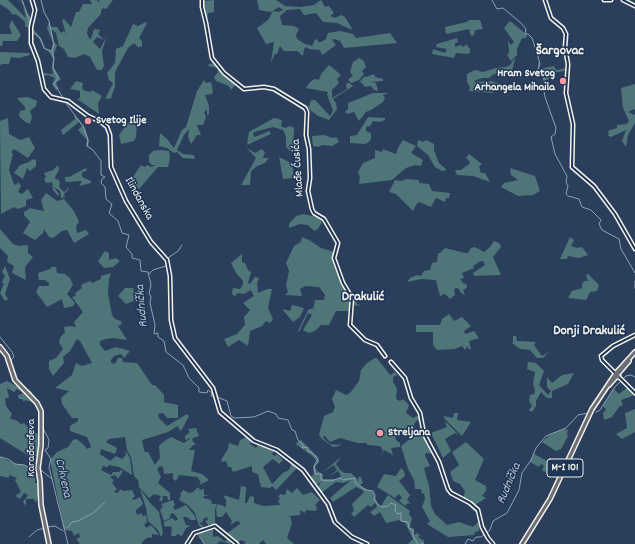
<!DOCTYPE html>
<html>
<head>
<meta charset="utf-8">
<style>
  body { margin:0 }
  canvas { display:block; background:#2b3e5c }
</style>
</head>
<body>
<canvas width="635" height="544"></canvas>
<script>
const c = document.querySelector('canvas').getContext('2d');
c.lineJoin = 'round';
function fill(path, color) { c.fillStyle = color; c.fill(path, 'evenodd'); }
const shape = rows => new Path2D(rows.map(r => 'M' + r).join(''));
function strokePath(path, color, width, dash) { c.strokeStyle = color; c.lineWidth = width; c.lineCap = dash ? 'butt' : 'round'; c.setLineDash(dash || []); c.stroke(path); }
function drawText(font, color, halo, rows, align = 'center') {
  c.font = font + ' Dekko,sans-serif'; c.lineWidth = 3; c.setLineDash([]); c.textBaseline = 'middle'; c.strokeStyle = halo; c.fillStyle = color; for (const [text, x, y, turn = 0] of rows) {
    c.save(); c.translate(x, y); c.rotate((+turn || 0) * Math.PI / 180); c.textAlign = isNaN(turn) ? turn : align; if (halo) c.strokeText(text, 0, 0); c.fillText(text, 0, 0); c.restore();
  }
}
fill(shape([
  [0,0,8,0,26,18,22,2,17,0,24,2,23,6,26,11,31,18,33,15,30,35,29,27,25,27,25,22,16,14,13,15,9,10,0,4],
  [90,0,97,0,98,2,100,0,113,0,106,9,103,8,101,11,101,14,88,28,87,33,89,38,91,39,94,29,100,30,98,34,104,40,97,37,93,42,100,49,107,36,102,51,104,66,102,70,97,70,90,57,84,54,75,58,68,57,64,49,59,46,56,33,51,29,54,42,57,45,54,54,54,68,61,79,56,83,59,89,56,90,52,84,55,78,48,75,41,76,41,73,53,74,52,68,53,59,48,50,44,49,40,40,32,30,34,30,41,38,45,48,51,50,53,43,47,28,49,22,51,27,57,27,61,33,64,31,66,34,62,20,64,19,71,27,76,12,79,12,83,4,92,4],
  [214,0,214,12,208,13,207,22,202,8,203,1],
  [257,0,276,0,285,6,300,7,314,5,321,0,325,7,329,6,334,13,330,16,335,18,341,15,345,17,351,27,352,30,337,23,323,22,316,13,304,15,300,9,287,10,280,16,282,25,294,26,299,29,296,35,297,39,305,44,312,46,315,40,318,39,318,42,321,42,326,39,328,33,340,31,353,34,356,38,390,33,397,43,344,48,340,41,334,39,332,40,336,45,322,55,320,50,309,49,306,47,304,49,303,56,297,51,284,51,280,46,277,54,275,54,271,62,274,42,266,44,257,28,268,20,273,11,279,12,283,10,279,7,271,12,259,10],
  [12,20,21,35,17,41,3,41,2,46,0,46,0,34,12,34,9,26],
  [469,20,480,20,483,29,475,30,474,35,471,36,469,29,446,34,445,27,467,22],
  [510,21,527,35,526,38,522,38,517,49,517,55,511,61,507,55,509,53,508,41,511,45,514,42,504,28],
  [146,22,147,23,139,38,142,41,142,47,140,46,139,48,134,43,128,48,115,72,115,87,111,97,113,98,105,99,113,83,109,80,107,73,115,63,116,49,123,46,133,24,138,26],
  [457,38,458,42,455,43,455,47,460,45,464,47,466,44,470,49,470,53,467,54,456,53,454,58,432,54,433,49,445,53,447,49,436,47,437,44],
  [0,52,29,53,30,55,19,58,11,57,9,64,3,64,0,65],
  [359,58,364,61,366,67,362,71,364,74,359,80,351,83,348,79,353,76,350,72,353,62],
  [514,59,515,59,512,70,507,74,504,72,494,74,489,78,483,78,476,80,474,82,491,81,502,84,502,88,495,88,493,93,469,91,470,87,467,82,467,74,475,70,483,72,496,68,506,67,510,65],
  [540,62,539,69,554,66,556,70,567,68,567,70,554,73,555,80,552,81,551,78,544,81,542,73,544,71,541,72,538,69,538,63],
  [215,63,235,85,231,90,229,86,216,81,214,77,218,72,218,68,208,66,209,64],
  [329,65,341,75,337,79,339,83,332,90,332,98,347,89,346,85,348,82,353,86,333,99,336,103,337,109,329,120,318,116,302,104,302,103,309,107,311,100,315,100,330,116,331,115,333,110,327,95,328,92,306,88,310,82,315,79,319,80,321,74],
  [374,74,375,77,383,79,383,81,371,82,376,83,378,91,374,90,371,86,365,87,360,81,365,76,366,77],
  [204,80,206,83,211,82,213,91,212,94,205,95,209,106,209,114,207,115,207,110,204,112,206,117,203,125,197,125,201,135,197,135,191,144,188,137,189,129,184,135,177,150,183,154,194,155,195,159,183,158,177,152,174,153,167,148,159,146,160,133,167,139,174,148,182,130,186,127,197,91],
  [76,81,83,83,82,88,85,91,91,92,92,90,102,96,98,103,99,114,77,99,80,98,80,91,70,89],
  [635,84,635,109,628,112,635,115,635,123,628,135,626,147,622,141,626,130,611,137,607,135,609,134,608,131,617,128,617,125,627,124,629,121,623,108,621,88],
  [373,93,389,93,383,95,385,98,383,102,371,110,366,112,359,121,354,112,347,114,345,112,348,109,348,103],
  [28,97,37,101,36,106,30,111,32,117,30,124,24,121,19,116,20,111,25,110,25,107,17,98],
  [74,114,85,128,89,141,88,146,93,150,86,146,87,140,78,130,82,126,79,122,63,135,61,130,75,119],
  [368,117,385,118,385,120,380,122,373,121,370,126,366,127,366,131,371,133,371,139,369,142,365,144,350,143,350,136,357,135],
  [8,118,9,134,20,140,29,137,35,148,28,158,14,149,11,152,13,154,9,170,14,184,16,185,18,182,21,186,18,192,22,194,28,189,33,198,26,200,26,206,18,209,14,207,1,214,0,121],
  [274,118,282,120,281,126,285,128,290,126,294,128,293,146,301,149,297,150,292,153,286,147,286,137,283,130,273,127,254,132,253,135,255,137,269,131,271,134,247,145,249,132],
  [130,120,135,121,137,124,136,137,134,141,121,144,119,135],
  [324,135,333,138,336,137,339,142,332,146,323,145,318,147,313,146,312,136],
  [403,140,416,146,411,153,423,160,421,166,415,165,406,168,392,180,359,184,360,177,358,172,363,163,375,158,375,150,382,152,383,149,396,154,399,146],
  [418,140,423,142,426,140,434,144,434,150,439,163,447,170,442,171,435,167,428,155,417,146],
  [247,148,255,153,262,149,265,152,263,158,269,158,265,163,257,166,251,171,250,185,241,185,256,158],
  [160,150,169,151,170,158,168,167,158,167,139,189,132,185,128,187,126,179,131,180,141,165,145,167,147,165,151,167,156,165,152,165,149,162,149,155,153,151],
  [469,154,482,164,479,167,481,173,485,173,490,182,473,176,457,175,455,170,461,170,469,164,470,162,466,158],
  [279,157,293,164,293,178,283,179],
  [33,159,36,160,36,166,30,171,27,168,23,179,14,173,20,165,29,162],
  [58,165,59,170,55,177,56,180,58,179,60,182,59,187,64,192,67,190,67,188,69,189,64,194,65,197,61,198,60,191,54,187,59,194,58,196,53,190,52,182,46,183,44,179,46,177,44,173,53,170],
  [86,168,87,170,82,173,82,177,91,181,91,183,79,186,82,181,66,182,65,180,65,177,69,177],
  [510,168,535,176,540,191,533,195,518,196,501,187,504,183,518,180,511,175],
  [406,179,419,180,419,183,429,184,432,191,450,193,449,198,446,198,445,202,436,198,431,207,419,202,416,205,413,211,396,194,389,192,395,180,401,181],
  [46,193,57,201,64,199,74,211,79,222,76,226,77,233,86,230,89,234,74,243,67,230,62,231,53,238,49,237,44,229,43,233,35,240,23,233,30,222,24,215,24,212,30,208,44,211,41,200],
  [304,214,316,217,322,222,318,229,314,231,308,225,300,224,289,228,289,224,296,216],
  [0,229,13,244,19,246,28,245,28,253,33,257,25,267,26,280,12,273,14,266,7,262,8,256,0,248],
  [302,237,309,240,321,248,334,252,346,288,352,297,356,297,357,304,361,306,352,305,349,311,336,311,329,325,321,325,315,331,309,333,303,330,312,315,308,313,299,332,298,331,308,310,313,308,313,311,315,300,324,300,325,295,323,292,319,287,305,286,300,289,302,296,285,295,288,292,286,285,289,271,286,263,294,246,301,242],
  [570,237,574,240,571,246,577,248,582,247,588,255,579,258,568,256,567,259,560,259],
  [494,241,499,243,501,247,493,257,501,275,474,276,473,273,485,265,483,261,479,262,473,266,474,268,462,273,464,278,460,279,464,284,466,283,467,288,463,290,465,295,461,293,458,288,454,289,455,295,450,299,445,294,440,296,436,280,421,279,407,282,410,278,417,275,421,276,424,271,430,270,432,263,437,262,438,253,440,253,445,248,465,253,468,253,471,248,475,247,484,252,490,247],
  [105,251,109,253,109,260,116,258,120,261,113,267,104,268,98,261],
  [242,254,242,262,245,263,248,270,251,272,248,283,250,284,255,277,259,278,257,283,258,293,267,289,272,289,268,308,273,319,270,323,266,321,262,326,250,331,248,346,239,340,228,347,224,339,237,334,245,325,244,317,250,310,243,303,254,296,251,290,244,294,238,293,234,297,232,293,233,288,240,289,243,284,243,281,236,273,231,263],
  [5,266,10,279,5,294,8,299,5,301,0,293,4,284,2,282,5,276,2,272],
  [51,267,56,267,57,273,65,274,70,278,73,285,67,294,75,303,73,306,64,308,62,299,47,307,36,292,39,286,49,286,49,283,45,280,39,280,38,273,50,269],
  [111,273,109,279,108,293,112,315,115,319,121,321,122,324,118,326,127,340,113,338,106,339,100,341,100,345,105,351,116,347,130,351,124,358,121,354,114,356,111,360,111,363,115,364,118,358,122,358,123,362,137,363,152,385,155,385,164,395,164,402,178,405,178,418,167,418,163,413,158,414,159,418,167,426,187,414,189,416,181,431,179,429,178,426,168,432,142,440,144,450,145,452,148,452,155,465,160,458,159,446,163,442,171,437,184,443,191,438,185,440,185,436,190,432,188,429,196,428,199,436,193,438,192,440,196,445,193,445,189,450,195,450,191,471,202,474,209,480,199,485,201,482,197,477,179,475,176,481,173,479,173,473,164,474,163,467,160,466,157,469,161,477,158,483,170,493,170,500,168,500,167,496,163,496,162,502,159,500,161,496,154,494,149,498,139,487,138,480,134,476,131,457,127,450,125,437,109,439,106,442,117,448,115,454,101,449,100,454,110,461,116,456,122,459,126,455,125,450,130,458,132,475,119,467,109,465,106,468,104,465,101,470,111,475,113,472,119,472,121,470,123,471,118,479,115,475,110,477,114,480,112,483,117,489,114,492,117,493,121,489,123,491,132,490,135,496,132,499,134,500,140,497,143,504,136,510,136,513,138,515,141,513,143,516,146,515,147,522,144,525,147,528,150,525,153,527,159,535,152,534,152,538,149,537,144,540,141,544,80,544,76,539,80,537,79,533,74,536,72,531,65,530,69,526,64,528,50,460,57,452,68,447,73,440,77,439,86,447,86,449,91,447,87,437,70,431,70,426,78,421,78,418,72,418,62,404,61,398,69,391,55,388,72,375,76,363,82,366,92,363,80,341,77,339,70,351,63,357,64,363,53,376,49,369,49,361,56,358,63,349,59,342,61,336,65,333,64,327,70,326,76,327,74,322,83,312,72,297,76,296,75,293,82,288,81,285,85,283,90,281,92,283,101,279,101,276],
  [588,274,599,285,597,291,590,292,586,300,568,298,572,291,582,288,582,284,584,281,588,281,586,275],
  [125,288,133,288,136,300,126,304,118,296],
  [292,305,304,308,300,317,293,322,282,309,290,311],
  [449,314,454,321,462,317,471,326,464,331,465,334,474,331,479,338,469,341,471,349,469,349,467,346,465,350,462,346,455,349,437,350,433,345,433,332,416,332,416,325,440,325,442,319],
  [513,336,516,336,517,341,536,342,534,345,542,356,549,352,543,358,537,358,530,350,520,349,512,343,513,342],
  [375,358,377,358,390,375,395,372,397,375,393,377,393,382,397,389,396,399,400,401,403,399,409,405,406,413,413,418,419,415,420,422,417,420,414,424,415,430,418,433,423,434,434,454,426,453,425,455,430,466,424,468,429,486,431,506,435,514,447,525,459,522,473,527,478,522,477,514,464,501,471,505,478,511,480,519,479,531,475,532,474,535,448,537,427,524,430,521,422,507,425,499,424,493,422,494,421,489,415,489,414,480,408,469,401,446,411,438,411,433,402,434,401,436,395,437,396,440,400,443,400,447,391,448,393,455,384,450,380,458,383,450,380,446,367,445,367,443,358,443,340,438,330,442,325,436,323,436,324,439,330,444,338,445,341,443,339,446,333,447,322,439,319,435,324,416,333,412,335,407,332,399,336,390,346,395,350,393,359,381,361,370,367,363],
  [528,362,536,363,544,371,539,385,548,395,551,391,547,387,547,377,552,383,562,375,574,373,568,384,552,391,552,398,547,398,541,392,536,401,536,406,532,412,529,410,532,406,529,401,530,395,534,394,535,390,533,384,535,372,527,369],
  [7,381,26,391,40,407,35,406,32,402,25,400,24,402,22,399,19,399,18,395,22,394,22,392,17,389,14,392,7,388,9,398,5,398,6,406,12,414,10,419,16,420,21,424,24,423,34,433,37,433,40,441,38,456,29,456,0,438,0,384],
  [628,387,635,395,621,400,623,405,619,407,612,417,604,420,603,413,606,410,603,406,607,399,614,389,619,394],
  [635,409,635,432,622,439,616,434,627,428,625,413],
  [454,413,458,413,457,420,471,422,462,436,444,418,444,416,453,418],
  [445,421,459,435,455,433,445,439,451,451,443,458,431,433,447,427],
  [565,429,568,430,567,434,568,436,561,449,556,451,542,442,552,433],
  [247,437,252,441,250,444,256,448,259,444,275,450,272,454,275,456,277,454,283,460,279,464,273,459,263,467,272,484,283,473,289,470,292,462,298,467,276,490,272,486,270,488,261,487,258,474,252,472,252,466,233,472,231,467,228,467,226,461,222,462,221,460,228,449,229,443,238,446,240,440],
  [301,440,318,457,319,461,315,467,317,471,323,474,323,479,337,479,341,476,338,471,328,477,337,470,334,465,323,472,341,457,336,464,340,470,345,473,351,473,359,481,358,477,361,477,363,483,360,485,366,489,373,492,378,504,381,506,388,495,410,511,409,514,412,518,410,527,414,529,414,535,417,533,420,535,418,537,424,541,424,544,408,544,413,539,405,523,399,520,386,523,380,512,374,516,370,512,377,507,375,503,371,507,368,505,354,517,351,513,354,511,352,504,364,492,362,490,356,487,333,502,330,498,351,480,343,483,336,482,321,493,318,487,321,482,316,485,310,478,314,474,313,467,316,460,310,454,297,445,296,443],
  [466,442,484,459,475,480,486,486,486,491,482,496,486,498,475,505,470,499,463,498,465,491,460,484,453,481,450,472,459,465,452,452],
  [534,454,547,461,546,464,560,472,557,479,553,474,547,470,545,472,542,470,544,466,541,464,539,467,530,462],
  [0,457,16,464,22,464,29,467,35,474,35,483,40,483,37,501,35,502,34,499,26,499,26,506,23,502,28,495,24,493,20,499,15,496,21,492,15,480,17,478,9,475,9,478,0,476],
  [401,468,404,471,405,476,399,481,410,495,407,500,411,504,408,503,405,506,399,501,402,498,399,494,395,498,377,487,384,474,396,476],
  [241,486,246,487,245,503,247,503,250,496,254,497,254,503,263,506,280,505,278,501,281,498,278,498,280,494,285,495,287,489,292,493,297,488,303,495,312,492,320,500,315,505,317,507,316,511,306,510,305,513,300,510,300,515,290,516,292,523,287,538,294,544,266,544,263,540,259,544,244,544,246,542,241,540,236,543,225,535,241,523,237,521,230,525,232,521,226,512,222,517,217,517,216,508,218,504,226,507,226,500,223,495,239,500],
  [198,487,200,490,204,489,204,495,211,495,204,496,203,498,211,500,212,504,217,504,215,509,215,524,210,527,205,521,208,520,207,517,203,519,203,522,199,523,203,526,204,529,199,526,195,513,188,505,179,500,181,495,180,493,181,493,183,490,189,493,193,492],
  [140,489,151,504,159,512,163,533,161,537,158,530,148,521,146,508],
  [173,500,175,505,173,507,175,510,186,505,195,516,196,520,191,520,187,517,183,517,186,525,191,526,186,528,182,536,177,534,176,536,171,536,172,527,164,526,164,522,172,518,176,521,178,519,174,514,171,513,170,518,164,521,160,510,163,506,161,504],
  [213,529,213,537,218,536,225,542,228,538,231,542,230,544,220,541,217,544,204,544,201,538,195,533]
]), '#4e7578');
strokePath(shape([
  [22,0,29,19,30,30,40,38,44,48,51,52],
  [41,0,44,12,49,21,54,45,52,51],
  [492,0,497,9,503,8,521,23,526,29,525,34,528,34,532,38,537,53,540,64,538,69,543,75,546,89,544,91,545,97,556,128,555,134,551,137,555,154,567,176,566,182,568,186,566,194,568,196,579,199,582,207,591,210,601,220,599,224,602,230,619,239,621,249,635,273],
  [52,52,54,58,53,68,58,78,54,84,64,99],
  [65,102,83,126,88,140,87,146,93,150,101,161,101,175,105,177,102,179,101,183,105,187,106,199,112,204,109,213,118,221,122,233,129,235,126,247,132,254,132,258,140,260,141,271,148,272,151,285,149,294,151,296,150,303,155,325,154,334,158,333,158,337,164,341,166,352,183,365,189,378,199,388,199,392,207,393,208,390,212,393,211,396,214,396],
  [149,274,153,270,169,265,168,258,178,251,182,245],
  [635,281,635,288],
  [0,337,12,352,14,357,11,360,12,366],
  [25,388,31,392,33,397],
  [217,397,227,401,231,416,234,418,254,417,268,411,276,414,278,418,288,420,292,430,295,431,298,440,303,445,302,448,307,447,308,452,311,452,317,458,318,462,314,466,315,474,321,474,321,480,331,481,340,478,343,480,355,478,355,483,366,490,373,491,375,496,374,500,381,507,388,506,391,503,396,505,395,511,398,514,401,513,401,521,408,522,409,528,413,530,413,536,418,544],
  [35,399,39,402,43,412,42,426,49,440,48,448,45,450,51,459,49,467,68,544],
  [596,412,600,410,614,388,626,376,631,375,635,377],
  [0,457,8,459,15,464,24,465,36,471,42,471,52,479],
  [48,527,55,526,63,531],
  [64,528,67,528,72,522,78,521,93,513,105,502],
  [29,537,37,530,45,528],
  [199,537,201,538,204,544],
  [421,544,424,544],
  [465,544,468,539,473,541,476,537,481,537,485,534,490,530,493,521,507,513,519,490,522,473,531,460,536,448,546,436,566,428,578,415,588,413]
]), '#8ea0b3', 1);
const tertiary = shape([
  [32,0,35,10,31,27,31,43,38,61,44,89,51,97,68,101,88,116,101,122,107,127,110,135,111,167,126,201,151,242,167,260,170,276,171,320,175,338,213,388,220,412,254,441,277,450,303,470,328,504,335,522,352,537,367,544],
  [202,0,202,7,206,23,212,58,224,73,244,89,264,87,274,89,305,108,307,112,306,135,309,149,310,178,308,191,312,209,314,213,324,219,338,243,334,258,343,283,352,298,350,325,365,340,377,345,385,356],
  [545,0,551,18,563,28,566,34,565,48,568,64,566,93,573,124,572,167,594,186,615,214,635,249],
  [604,0,611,0],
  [623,0,635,6],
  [391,362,405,378,411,398,420,413,424,434,439,462,448,489,451,493,470,503,478,510,482,527,488,538,493,544],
  [615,373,602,360,601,356,613,346,635,335],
  [618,376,635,393],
  [187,544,194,533,215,526,237,544]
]);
const primary = shape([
  [0,347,7,356,15,380,37,403,41,411,41,445,38,468,40,481,41,505,49,544],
  [617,375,629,361],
  [609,385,616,377,619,377],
  [522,544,550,499,592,409,616,373,635,352]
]);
strokePath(tertiary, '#f4f1e8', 5);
strokePath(primary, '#f4f1e8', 6);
strokePath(tertiary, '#1d3557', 2);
strokePath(primary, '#6b6f75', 3);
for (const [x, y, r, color] of [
  [563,81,4,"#ff9aa2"],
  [88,121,4,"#ff9aa2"],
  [380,433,4,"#ff9aa2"]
]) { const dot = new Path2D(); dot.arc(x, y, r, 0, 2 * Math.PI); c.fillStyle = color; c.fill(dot); strokePath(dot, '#1d3557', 1.5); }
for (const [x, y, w] of [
  [565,468,36]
]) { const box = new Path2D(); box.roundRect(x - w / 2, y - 9, w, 18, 3); c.fillStyle = '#1d3557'; c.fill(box); strokePath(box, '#f4f1e8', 1); }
drawText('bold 11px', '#f4f1e8', null, [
  ["M-I 101",565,468]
]);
drawText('bold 12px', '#f4f1e8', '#1d3557', [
  ["Hram Svetog",555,74,"right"],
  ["Arhangela Mihaila",555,88,"right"],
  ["Svetog Ilije",96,121],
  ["Streljana",388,433]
], 'left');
drawText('12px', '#f4f1e8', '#1d3557', [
  ["Mlađe Ćusića",299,168,-94],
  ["Ilindanska",138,199,61],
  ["Karađorđeva",32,448,-90]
]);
drawText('italic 13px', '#b8c2c9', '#1d3557', [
  ["Rudnička",143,306,-95],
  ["Crkvena",62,478,78],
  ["Rudnička",510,484,-67]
]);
drawText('bold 14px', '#f4f1e8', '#1d3557', [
  ["Šargovac",560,52],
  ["Drakulić",363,298],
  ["Donji Drakulić",589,332]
]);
</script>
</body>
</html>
